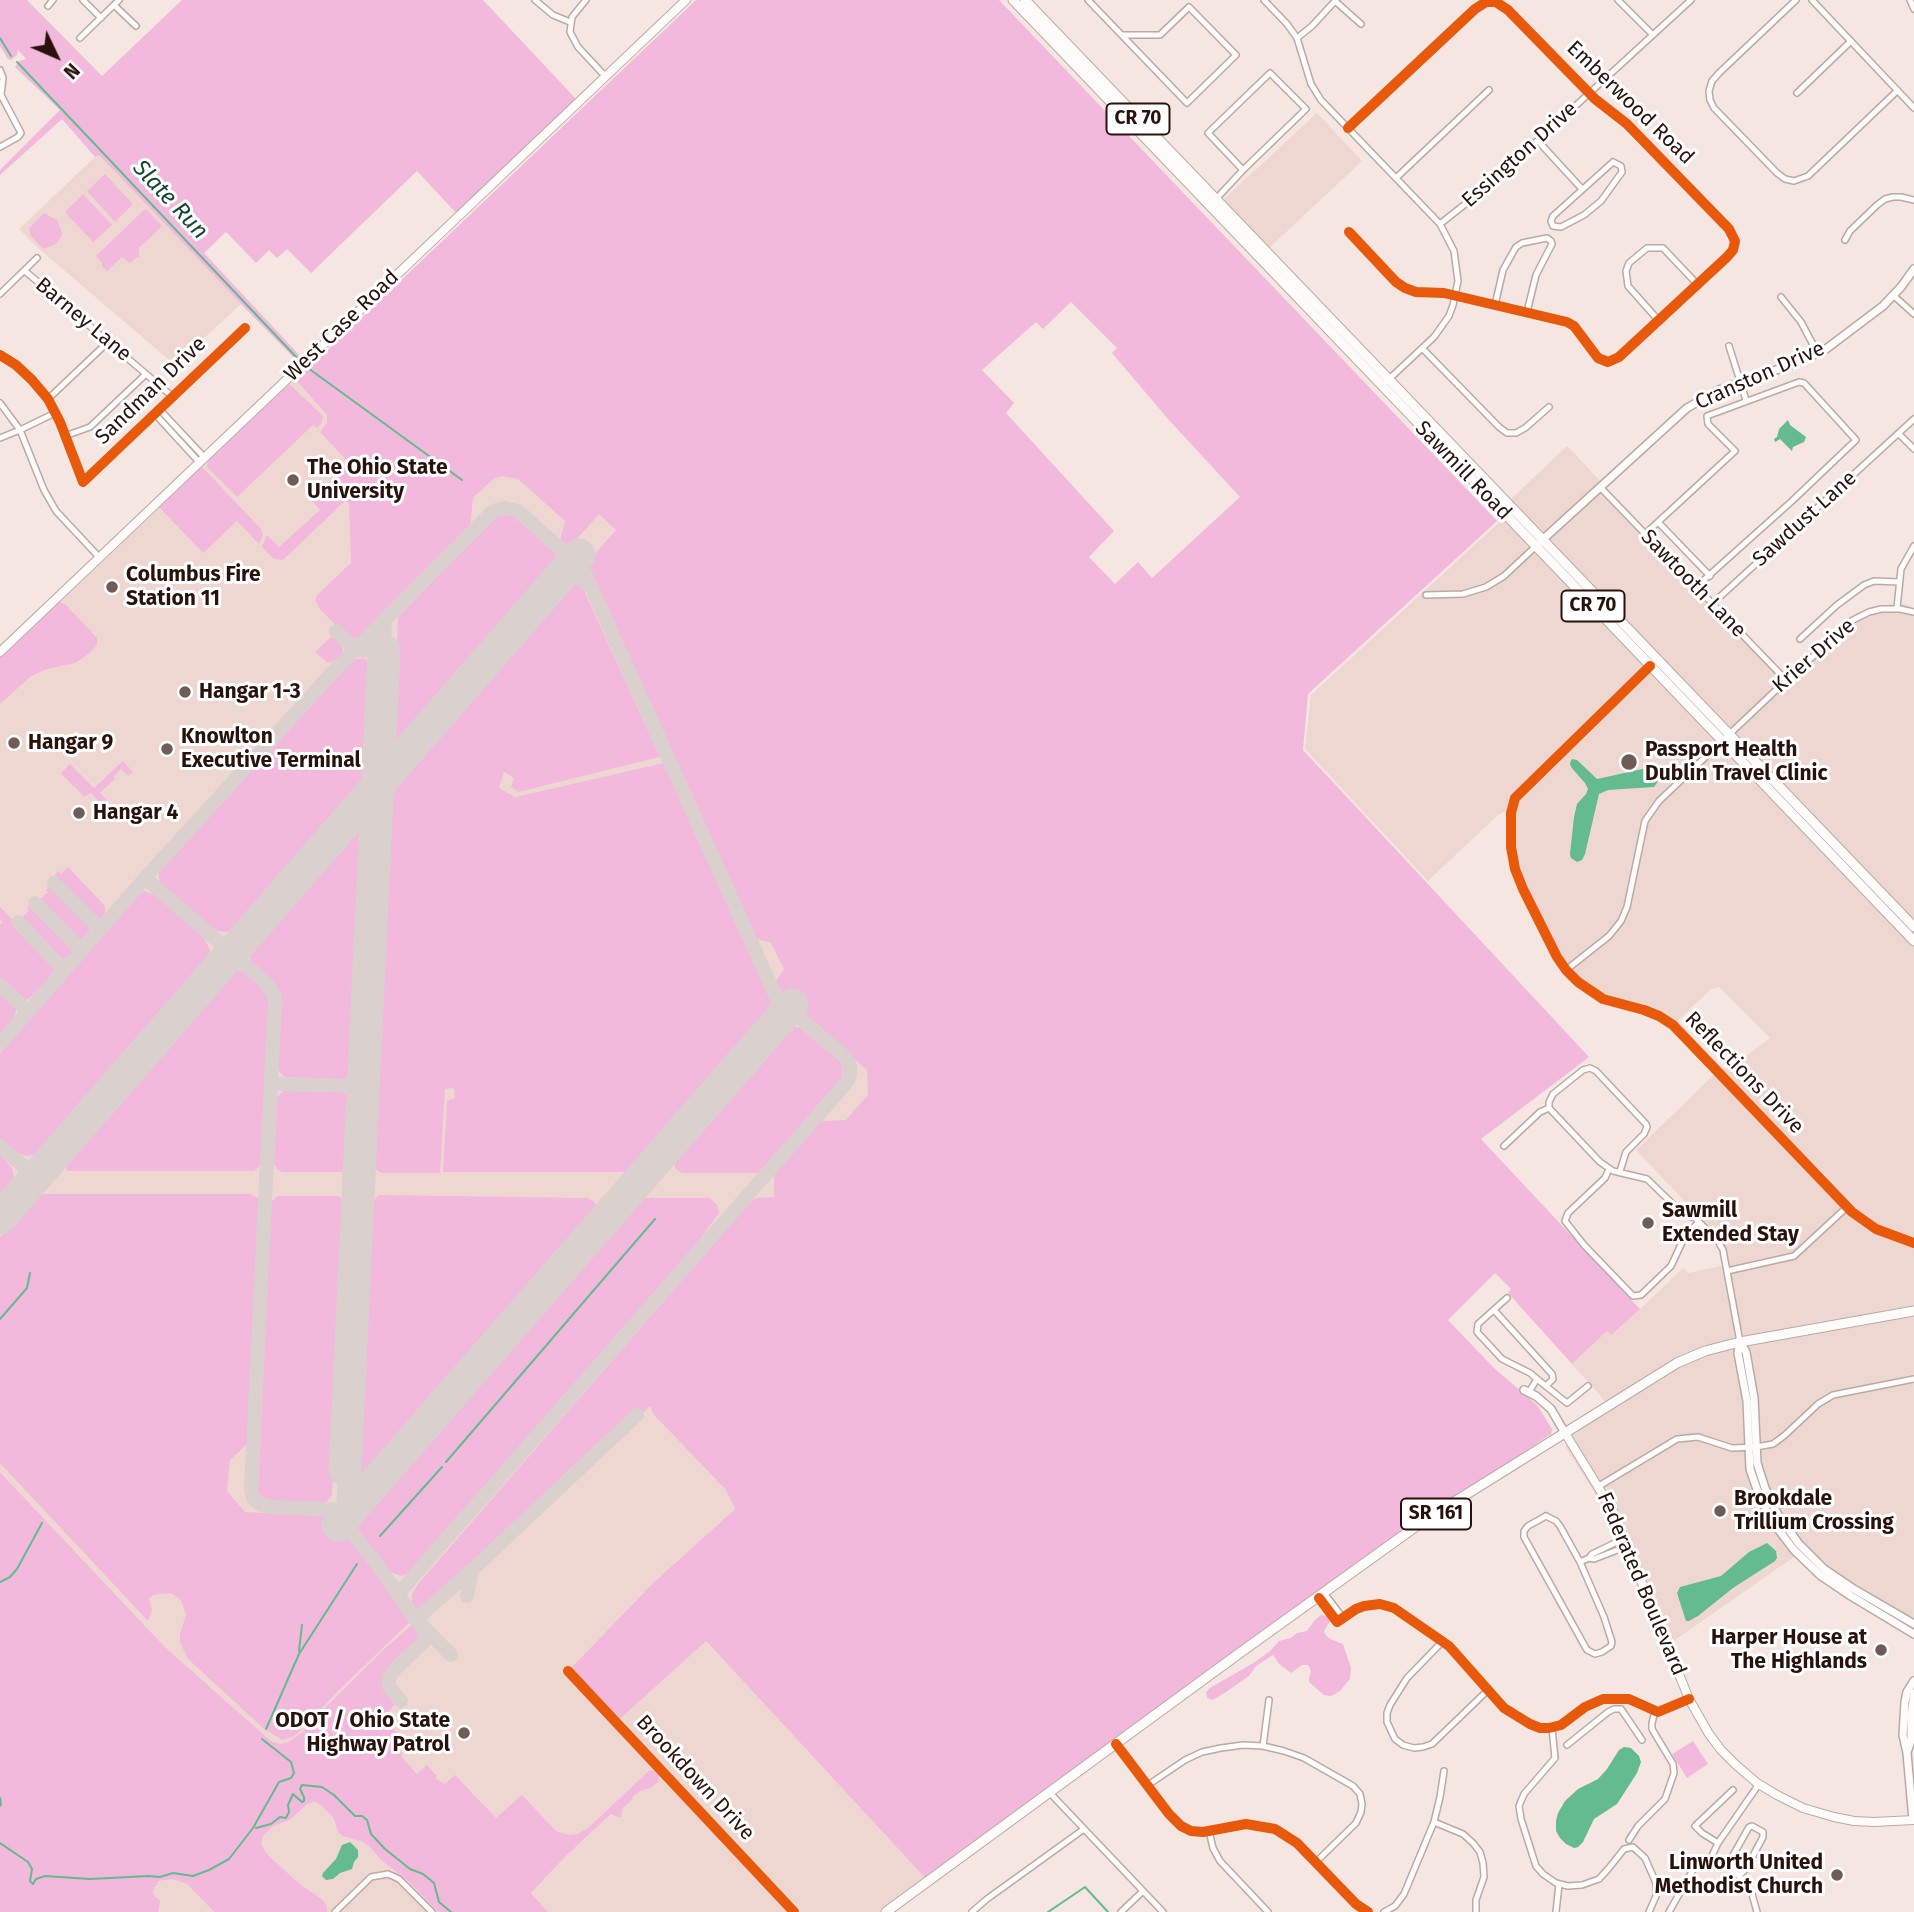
<!DOCTYPE html>
<html>
<head>
<meta charset="utf-8">
<style>
  body { margin:0 }
  #map { position:relative; width:1914px; height:1912px; overflow:hidden; background:#f5e6e2; font-family:"Fira Sans",sans-serif }
  canvas { display:block }
  .north { position:absolute; left:21px; top:21px; width:70px; height:70px; -webkit-text-stroke:5px #fff; paint-order:stroke; rotate:134deg; font-size:19px; font-weight:700; line-height:28px; text-align:center; color:#28120b }
  .north::after { content:''; display:block; margin:auto; width:24px; height:32px; background:#28120b; clip-path:polygon(50% 0,100% 100%,50% 72%,0 100%) }
</style>
</head>
<body>
<div id="map">
<canvas width="1914" height="1912"></canvas>
<div class="north">N</div>
</div>
<script>
const c = document.querySelector('canvas').getContext('2d');
c.lineJoin = 'round';
function fill(path, color) { c.fillStyle = color; c.fill(path, 'evenodd'); }
const shape = rows => new Path2D(rows.map(r => 'M' + r).join(''));
function strokePath(path, color, width, dash) { c.strokeStyle = color; c.lineWidth = width; c.lineCap = dash ? 'butt' : 'round'; c.setLineDash(dash || []); c.stroke(path); }
function drawText(font, color, halo, rows, align = 'center') {
  c.font = font + ' "Fira Sans",sans-serif'; c.lineWidth = 6; c.setLineDash([]); c.textBaseline = 'middle'; c.strokeStyle = halo; c.fillStyle = color; for (const [text, x, y, turn = 0] of rows) {
    c.save(); c.translate(x, y); c.rotate((+turn || 0) * Math.PI / 180); c.textAlign = isNaN(turn) ? turn : align; if (halo) c.strokeText(text, 0, 0); c.fillText(text, 0, 0); c.restore();
  }
}
fill(shape([
  [1317,113,1362,161,1268,249,1222,201],
  [98,154,241,304,175,365,38,248,19,229],
  [691,240,1064,1020,654,1415,726,1490,735,1509,653,1583,565,1674,613,1726,705,1640,926,1879,881,1912,548,1912,531,1893,566,1856,618,1808,531,1886,291,1759,165,1647,0,1472,0,657,296,374],
  [1567,446,1784,673,1788,674,1856,613,1882,605,1904,604,1914,608,1914,923,1509,501],
  [1504,518,1646,666,1515,792,1511,800,1509,810,1498,815,1428,881,1305,749,1311,695],
  [1650,666,1914,941,1914,1624,1852,1588,1804,1550,1662,1649,1616,1533,1598,1498,1566,1448,1565,1433,1607,1406,1600,1395,1572,1364,1608,1330,1613,1335,1683,1268,1688,1273,1726,1265,1723,1250,1695,1218,1693,1210,1636,1150,1718,1071,1734,1065,1770,1038,1719,987,1711,989,1673,1025,1659,1016,1603,999,1570,975,1549,941,1512,859,1512,804],
  [311,1802,322,1806,334,1819,336,1827,346,1838,356,1839,369,1846,382,1861,409,1882,438,1912,327,1912,323,1900,300,1884,272,1859,265,1851,261,1844,263,1836,273,1826,290,1820],
  [164,1879,172,1879,187,1884,214,1912,159,1912,160,1908,158,1899,153,1892,154,1888,156,1884]
]), '#efd7d1');
fill(shape([
  [0,0,27,0,102,76,182,0,483,0,577,100,457,214,417,171,311,273,287,249,277,258,269,250,256,263,226,232,204,253,302,358,299,363,241,304,99,155,95,157,62,119,0,175,0,170,60,110,15,67,19,61,26,59,18,50,17,55,11,60,8,59,0,46],
  [696,0,999,0,1497,521,1308,694,1303,750,1589,1057,1481,1139,1640,1309,1612,1335,1607,1331,1572,1364,1508,1293,1511,1289,1495,1273,1448,1320,1494,1368,1537,1405,1552,1429,1551,1434,1364,1558,1239,1649,1228,1655,926,1879,706,1641,620,1719,571,1668,653,1583,735,1509,726,1490,654,1415,650,1406,425,1610,419,1612,412,1604,412,1594,418,1584,750,1202,756,1198,774,1197,774,1174,821,1121,846,1120,868,1095,867,1070,784,997,776,981,784,969,771,943,757,939,587,563,616,530,599,514,569,548,560,541,565,521,518,479,502,476,493,479,473,498,470,527,360,638,356,639,348,638,319,608,315,600,317,595,351,563,349,504,346,500,283,560,274,559,262,547,267,535,279,547,320,510,311,499,349,463,320,432,327,423,327,415,295,379,296,374,303,368,312,365],
  [1071,302,1117,348,1112,353,1168,419,1240,497,1152,578,1138,562,1115,584,1089,557,1114,531,1006,413,1014,403,982,370,1036,322,1043,329],
  [105,174,133,204,115,222,87,191],
  [83,194,112,225,93,242,65,212],
  [144,210,147,210,162,226,139,248,139,258,137,257,130,263,122,257,107,271,102,266,102,263,96,256],
  [44,213,57,220,62,232,61,237,56,244,43,249,30,235,29,228],
  [288,383,319,412,323,416,322,423,317,428,313,425,237,497,207,467,208,459],
  [198,467,203,468,261,529,263,536,259,544,237,521,203,553,158,506],
  [510,514,556,552,557,563,398,743,393,740,398,617,496,517],
  [569,584,581,584,660,757,518,792,511,787,514,778,504,772,499,788,515,797,664,763,772,998,769,1014,634,1168,626,1172,443,1172,447,1101,455,1098,454,1088,445,1089,440,1173,381,1173,372,1166,389,792],
  [57,602,60,602,66,605,97,638,97,645,87,655,75,663,44,670,30,677,0,704,0,656],
  [334,634,341,643,343,651,337,660,328,663,315,652],
  [363,658,370,663,372,671,367,775,364,783,237,929,224,932,215,930,163,887,159,879,159,871,347,667,354,660],
  [123,761,133,772,129,776,121,769,114,776,115,779,100,793,114,808,108,815,99,806,101,804,91,793,84,797,75,787,80,782,74,787,61,773,70,764,94,788],
  [358,826,365,832,352,1074,344,1080,285,1077,278,1070,282,1001,280,993,274,982,252,963,248,952],
  [68,867,105,906,105,915,101,918,96,919,92,917,53,878,58,871,61,874],
  [51,885,89,923,90,930,82,939,78,941,74,939,37,902,48,892,46,890],
  [144,891,155,895,203,936,210,950,208,963,41,1154,25,1156,13,1150,0,1139,0,1053,130,904,138,895],
  [31,905,33,905,71,945,72,952,65,959,59,960,55,957,19,921,29,910,27,908],
  [0,907,53,962,54,970,51,976,29,999,25,1000,18,997,0,979,0,924,3,923,0,920],
  [237,970,243,971,263,988,270,998,261,1165,254,1171,67,1171,66,1164,231,972],
  [0,990,12,1003,16,1010,14,1019,0,1035],
  [790,1027,799,1027,843,1064,842,1077,759,1173,682,1173,675,1168,674,1159],
  [284,1090,343,1092,349,1096,352,1102,349,1164,342,1172,282,1172,277,1169,274,1164,277,1098],
  [0,1155,12,1168,14,1177,13,1187,0,1202],
  [40,1194,250,1194,258,1198,260,1203,249,1442,230,1460,227,1491,245,1512,326,1516,332,1519,346,1533,411,1621,338,1691,298,1733,292,1737,282,1740,263,1728,188,1659,180,1642,180,1633,186,1615,181,1600,171,1593,153,1595,149,1598,152,1610,148,1621,0,1463,0,1237,35,1197],
  [379,1195,587,1198,595,1202,597,1209,362,1478,357,1473,368,1206],
  [277,1196,338,1196,346,1202,332,1495,326,1502,268,1501,258,1493,271,1202],
  [644,1198,710,1198,717,1205,719,1213,694,1247,410,1573,401,1576,390,1572,356,1528,357,1521,635,1202],
  [0,1472,165,1647,271,1741,280,1744,287,1743,302,1733,323,1710,384,1649,413,1624,418,1632,419,1640,392,1666,385,1676,384,1686,395,1704,383,1718,397,1733,397,1747,403,1753,401,1756,417,1774,427,1765,437,1776,436,1779,445,1784,455,1775,496,1818,522,1795,556,1831,569,1835,578,1834,588,1828,650,1770,656,1771,659,1775,658,1782,651,1788,642,1790,632,1797,633,1799,622,1809,621,1817,618,1817,611,1814,566,1856,531,1893,548,1912,438,1912,409,1882,382,1861,369,1846,360,1841,342,1836,337,1830,334,1819,322,1806,314,1802,308,1804,290,1820,273,1826,263,1836,261,1844,265,1851,272,1859,300,1884,323,1900,327,1907,327,1912,214,1912,187,1884,172,1879,159,1881,154,1888,153,1893,160,1901,159,1912,0,1912],
  [1321,1615,1327,1616,1330,1621,1324,1631,1325,1634,1330,1639,1343,1644,1351,1668,1350,1679,1340,1691,1331,1696,1324,1695,1309,1682,1309,1678,1311,1671,1308,1665,1302,1665,1291,1673,1279,1664,1273,1655,1256,1666,1249,1676,1226,1692,1213,1700,1207,1698,1206,1692,1210,1688,1255,1662,1270,1651,1279,1641,1291,1638,1297,1633,1307,1631,1314,1621],
  [1693,1741,1708,1764,1687,1778,1672,1754]
]), '#f2b9dc');
fill(shape([
  [1788,420,1790,425,1806,437,1804,442,1793,447,1792,451,1780,439,1775,442,1774,439,1777,437,1779,429],
  [1572,759,1577,760,1597,779,1647,768,1655,770,1659,777,1657,783,1654,787,1608,790,1599,794,1585,854,1582,860,1577,862,1571,858,1570,854,1574,817,1577,804,1586,794,1588,789,1585,783,1571,767,1570,763],
  [1767,1543,1776,1551,1777,1558,1775,1561,1733,1588,1698,1616,1689,1621,1686,1621,1677,1593,1680,1587,1721,1576,1749,1552],
  [1624,1747,1631,1748,1639,1756,1641,1762,1637,1773,1617,1804,1594,1819,1583,1842,1578,1847,1574,1848,1566,1844,1560,1838,1556,1831,1556,1821,1558,1813,1565,1801,1578,1789,1598,1779,1607,1769,1619,1750],
  [350,1842,358,1850,358,1857,354,1862,352,1869,340,1873,333,1879,326,1880,322,1876,323,1873,336,1859,342,1845]
]), '#63bb8f');
strokePath(shape([
  [0,38,11,56],
  [17,62,299,360],
  [308,368,462,480],
  [0,1319,27,1288,30,1273],
  [446,1462,655,1219],
  [380,1536,442,1467],
  [0,1582,10,1577,17,1569,42,1523],
  [299,1651,302,1625],
  [266,1729,299,1654,357,1564],
  [0,1798,1,1804,0,1806],
  [256,1828,271,1824,280,1817,286,1818,289,1812,288,1805,293,1794,302,1802,304,1801,304,1797,300,1789,302,1785,322,1787,334,1795,355,1816,362,1816,367,1820,371,1834,385,1849,410,1869,423,1874,434,1883,439,1902,451,1912],
  [0,1843,28,1862,32,1869,30,1881,33,1884,36,1879,45,1876,90,1879,148,1876,160,1877,173,1873,193,1876,209,1870,229,1859,253,1828,279,1782,291,1778,294,1773,291,1762,262,1739],
  [1048,1912,1085,1887,1108,1912]
]), '#63bb8f', 2);
strokePath(shape([
  [563,574,582,579,592,588],
  [336,631,355,650,384,651,385,619],
  [145,878,266,983,275,997,251,1488,253,1498,261,1505,272,1507,351,1510],
  [54,883,100,929],
  [35,903,81,950],
  [18,922,64,970],
  [0,985,28,1012],
  [0,1044,145,878,332,673,493,511,505,508,518,511,583,569,776,997,846,1058,850,1066,850,1075,847,1082,398,1594],
  [271,1084,363,1086],
  [0,1146,36,1177],
  [334,1510,376,1563,426,1634,424,1642,396,1668,389,1678,389,1687,401,1701],
  [343,1518,345,1470],
  [467,1596,472,1570],
  [451,1655,415,1618,420,1616,472,1570,637,1415]
]), '#dad0ce', 14);
strokePath(shape([
  [0,1218,579,555],
  [345,1470,384,651],
  [338,1525,792,1005]
]), '#dad0ce', 33);
const minor = shape([
  [83,0,101,18],
  [535,0,553,15,570,22],
  [586,0,572,17,570,32,578,47,605,76],
  [1088,0,1187,103,1236,55,1189,7,1160,35,1122,35],
  [1264,0,1287,24,1297,38,1311,84,1321,100,1440,224,1454,251,1458,281,1453,305,1449,316,1434,337,1387,381],
  [1618,0,1653,35],
  [1796,0,1719,73,1712,81,1709,91,1710,100,1714,108,1777,173,1785,179,1794,181,1808,176,1897,91],
  [1812,0,1914,108],
  [1910,0,1914,9],
  [1335,1,1361,24],
  [114,5,136,26],
  [48,6,53,0],
  [80,38,119,0],
  [1297,38,1312,26,1336,0],
  [0,70,3,78,1,95,21,133,18,137,0,147],
  [1797,93,1850,42],
  [1348,128,1475,9,1486,2,1496,2,1508,10,1595,99,1627,124,1729,229,1735,241,1733,250,1727,257,1619,357,1608,362,1598,358,1574,326,1567,322,1444,293,1416,292,1405,288,1396,282,1349,232],
  [1538,141,1582,189],
  [1613,162,1621,166,1622,172,1601,201,1584,215,1561,227,1553,226,1551,221,1553,216,1613,162],
  [1396,178,1489,90],
  [1216,199,1243,170,1306,109,1270,73,1208,133,1243,170],
  [1440,224,1488,186,1691,0],
  [1845,240,1850,231,1877,205,1885,199,1893,197,1901,197,1914,200],
  [25,271,173,397],
  [0,294,37,258],
  [1894,296,1914,314],
  [1781,297,1801,322,1818,354],
  [1495,305,1503,270,1516,247,1522,243,1547,238,1551,241,1552,244,1536,275,1527,312],
  [1659,321,1628,286,1626,271,1629,263,1647,248,1663,248,1698,285],
  [1729,346,1746,400],
  [1422,348,1499,427,1507,433,1516,433,1525,428,1549,407],
  [0,355,16,365,32,380,48,399,60,422,83,482,245,328],
  [48,399,108,342],
  [0,403,20,430,44,490,56,511,99,557],
  [160,410,204,457],
  [155,414,199,462],
  [1899,434,1914,449],
  [65,436,90,427,146,374],
  [0,438,20,430,55,413],
  [1600,487,1786,680],
  [1658,522,1710,576],
  [1645,534,1735,451,1708,424,1707,416,1799,382,1804,383,1856,440,1792,501,1696,587],
  [1426,595,1463,594,1486,587,1504,576,1536,546],
  [1712,604,1914,419],
  [1897,608,1901,569,1914,546],
  [1800,639,1837,605,1864,585,1874,581,1899,582],
  [1650,666,1515,798,1511,813,1511,847,1515,869,1523,889,1557,957,1566,970,1578,982,1603,999,1644,1010,1659,1016,1673,1025,1852,1212,1876,1229,1914,1243],
  [1566,970,1609,936,1621,921,1627,907,1645,821,1659,801,1775,691,1853,620,1869,612,1881,609,1900,609,1914,612],
  [1549,1108,1600,1162,1613,1171,1647,1179,1680,1211,1686,1215,1695,1218,1718,1241,1723,1250,1740,1342],
  [1504,1146,1540,1112,1549,1108,1549,1102,1553,1094,1583,1070,1590,1068,1596,1071,1646,1124,1647,1127,1644,1134,1626,1152,1620,1171],
  [1609,1169,1605,1178,1568,1213,1565,1221,1584,1245,1633,1296,1641,1295,1671,1266,1685,1236,1699,1222],
  [1727,1271,1794,1256,1847,1207],
  [1507,1298,1478,1324,1477,1332,1502,1359,1530,1373,1537,1379],
  [1494,1310,1552,1374,1553,1379,1547,1385],
  [1529,1392,1537,1379,1567,1403,1588,1386],
  [1599,1486,1677,1439,1698,1437,1732,1448,1756,1447,1773,1444,1785,1435,1818,1404,1833,1395,1914,1379],
  [1546,1516,1556,1521,1560,1526,1580,1562,1604,1617,1612,1642,1611,1646,1602,1652,1595,1654,1587,1650,1524,1537,1524,1531,1528,1526,1546,1516],
  [1589,1558,1594,1559,1628,1546],
  [1580,1562,1589,1558,1592,1554,1625,1538],
  [1324,1593,1343,1618],
  [1319,1598,1337,1622,1356,1609,1364,1606,1380,1604,1394,1608,1449,1646,1504,1708,1530,1724,1540,1728,1549,1728,1561,1725,1585,1707,1603,1699,1629,1699,1658,1712,1689,1699],
  [1443,1641,1407,1678,1390,1705,1387,1713,1387,1722,1395,1739,1403,1745,1414,1748,1423,1747,1432,1744,1488,1690],
  [568,1671,794,1912],
  [1621,1709,1642,1740],
  [1552,1728,1555,1758,1524,1794,1519,1806,1521,1819,1536,1866,1543,1874,1556,1883,1568,1886,1582,1885,1599,1879,1609,1868,1624,1849,1633,1847,1645,1858,1656,1883,1656,1896,1649,1912],
  [1116,1744,1169,1814,1181,1826,1191,1831,1203,1832,1246,1824,1275,1829,1297,1843,1356,1904,1368,1912],
  [1567,1745,1608,1712,1614,1709,1621,1709],
  [1263,1746,1269,1700],
  [1148,1785,1185,1760,1202,1752,1221,1748,1243,1745,1263,1746,1284,1751,1304,1758,1353,1786,1360,1794,1362,1804,1361,1812,1356,1823,1316,1862],
  [1049,1792,1163,1912],
  [1434,1822,1463,1834,1473,1843,1480,1852,1483,1863,1484,1877,1476,1900,1476,1912],
  [1209,1831,1213,1848,1220,1861,1268,1912],
  [1629,1840,1638,1826,1665,1799,1674,1773,1673,1764,1652,1729,1652,1723,1655,1711],
  [1718,1843,1702,1833,1695,1826,1733,1790],
  [1711,1858,1718,1843,1759,1784],
  [1711,1858,1727,1866,1739,1876,1752,1894,1757,1912],
  [1727,1866,1749,1827,1752,1826,1763,1832,1763,1837,1746,1869,1739,1876],
  [335,1912,371,1877,388,1874,399,1879,432,1912],
  [972,1912,987,1899,1084,1829],
  [1121,1912,1143,1891],
  [1384,1912,1395,1906,1404,1894,1434,1822,1440,1797,1444,1771],
  [1556,1912,1559,1884],
  [1669,1912,1694,1868,1701,1861,1711,1858]
]);
const tertiary = shape([
  [1539,543,1687,408,1719,390,1796,363,1826,349,1883,306,1901,287,1914,269],
  [1740,1342,1738,1353,1747,1401,1750,1469,1759,1495,1772,1521,1794,1550,1820,1575,1851,1596,1914,1634],
  [1740,1342,1746,1352,1754,1398,1757,1463,1765,1488,1778,1515,1799,1544,1824,1569,1852,1588,1914,1624],
  [1524,1390,1536,1396,1551,1409,1565,1433],
  [1907,1752,1911,1741,1911,1717,1914,1693],
  [1913,1820,1907,1753,1903,1735,1905,1702,1907,1692,1914,1681]
]);
const secondary = shape([
  [0,652,686,0],
  [1565,1433,1614,1513,1689,1699,1709,1734,1721,1750,1735,1764,1757,1783,1777,1795,1803,1808,1834,1817,1854,1821,1874,1822,1914,1820]
]);
const primary = shape([
  [1013,0,1914,941],
  [1025,0,1914,927],
  [886,1912,1241,1652,1422,1522,1677,1363,1705,1351,1740,1342,1914,1311]
]);
strokePath(minor, '#bbaaa4', 8);
strokePath(tertiary, '#bbaaa4', 10);
strokePath(secondary, '#bbaaa4', 10);
strokePath(primary, '#bbaaa4', 11);
strokePath(minor, '#fefbfb', 5);
strokePath(tertiary, '#fefbfb', 7);
strokePath(secondary, '#fefbfb', 8);
strokePath(primary, '#fefbfb', 9);
strokePath(shape([
  [1348,128,1475,9,1486,2,1496,2,1508,10,1595,99,1627,124,1729,229,1735,241,1733,250,1727,257,1619,357,1608,362,1598,358,1574,326,1567,322,1444,293,1416,292,1405,288,1396,282,1349,232],
  [0,355,16,365,32,380,48,399,60,422,83,482,245,328],
  [1650,666,1515,798,1511,813,1511,847,1515,869,1523,889,1557,957,1566,970,1578,982,1603,999,1644,1010,1659,1016,1673,1025,1852,1212,1876,1229,1914,1243],
  [1319,1598,1337,1622,1356,1609,1364,1606,1380,1604,1394,1608,1449,1646,1504,1708,1530,1724,1540,1728,1549,1728,1561,1725,1585,1707,1603,1699,1629,1699,1658,1712,1689,1699],
  [568,1671,794,1912],
  [1116,1744,1169,1814,1181,1826,1191,1831,1203,1832,1246,1824,1275,1829,1297,1843,1356,1904,1368,1912]
]), '#e8590c', 10);
for (const [x, y, r, color] of [
  [293,480,7,"#705c56"],
  [112,587,7,"#705c56"],
  [185,692,7,"#705c56"],
  [14,743,7,"#705c56"],
  [167,749,7,"#705c56"],
  [1629,762,9,"#705c56"],
  [79,813,7,"#705c56"],
  [1648,1223,7,"#705c56"],
  [1720,1511,7,"#705c56"],
  [1881,1650,7,"#705c56"],
  [464,1733,7,"#705c56"],
  [1837,1875,7,"#705c56"]
]) { const dot = new Path2D(); dot.arc(x, y, r, 0, 2 * Math.PI); c.fillStyle = color; c.fill(dot); strokePath(dot, '#fff', 2.5); }
for (const [x, y, w] of [
  [1138,119,63],
  [1593,606,63],
  [1436,1514,70]
]) { const box = new Path2D(); box.roundRect(x - w / 2, y - 15.5, w, 31, 5); c.fillStyle = '#fff'; c.fill(box); strokePath(box, '#28120b', 2); }
drawText('bold 19px', '#28120b', null, [
  ["CR 70",1138,119],
  ["CR 70",1593,606],
  ["SR 161",1436,1514]
]);
drawText('21px', '#28120b', '#fff', [
  ["Emberwood Road",1630,103,44],
  ["Essington Drive",1520,155,-42],
  ["Barney Lane",83,320,40],
  ["West Case Road",342,326,-44],
  ["Cranston Drive",1760,376,-24],
  ["Sandman Drive",151,391,-44],
  ["Sawmill Road",1463,471,46],
  ["Sawdust Lane",1805,519,-42],
  ["Sawtooth Lane",1693,584,46],
  ["Krier Drive",1814,656,-41],
  ["Reflections Drive",1744,1073,46],
  ["Federated Boulevard",1641,1584,67],
  ["Brookdown Drive",695,1778,47]
]);
drawText('bold 21px', '#28120b', '#fff', [
  ["The Ohio State",307,468],
  ["University",307,492],
  ["Columbus Fire",126,575],
  ["Station 11",126,599],
  ["Hangar 1-3",199,692],
  ["Knowlton",181,737],
  ["Executive Terminal",181,761],
  ["Hangar 9",28,743],
  ["Passport Health",1645,750],
  ["Dublin Travel Clinic",1645,774],
  ["Hangar 4",93,813],
  ["Sawmill",1662,1211],
  ["Extended Stay",1662,1235],
  ["Brookdale",1734,1499],
  ["Trillium Crossing",1734,1523],
  ["Harper House at",1867,1638,"right"],
  ["The Highlands",1867,1662,"right"],
  ["ODOT / Ohio State",450,1721,"right"],
  ["Highway Patrol",450,1745,"right"],
  ["Linworth United",1823,1863,"right"],
  ["Methodist Church",1823,1887,"right"]
], 'left');
drawText('italic 23px', '#15472e', '#fff', [
  ["Slate Run",170,200,47]
]);
</script>
</body>
</html>
